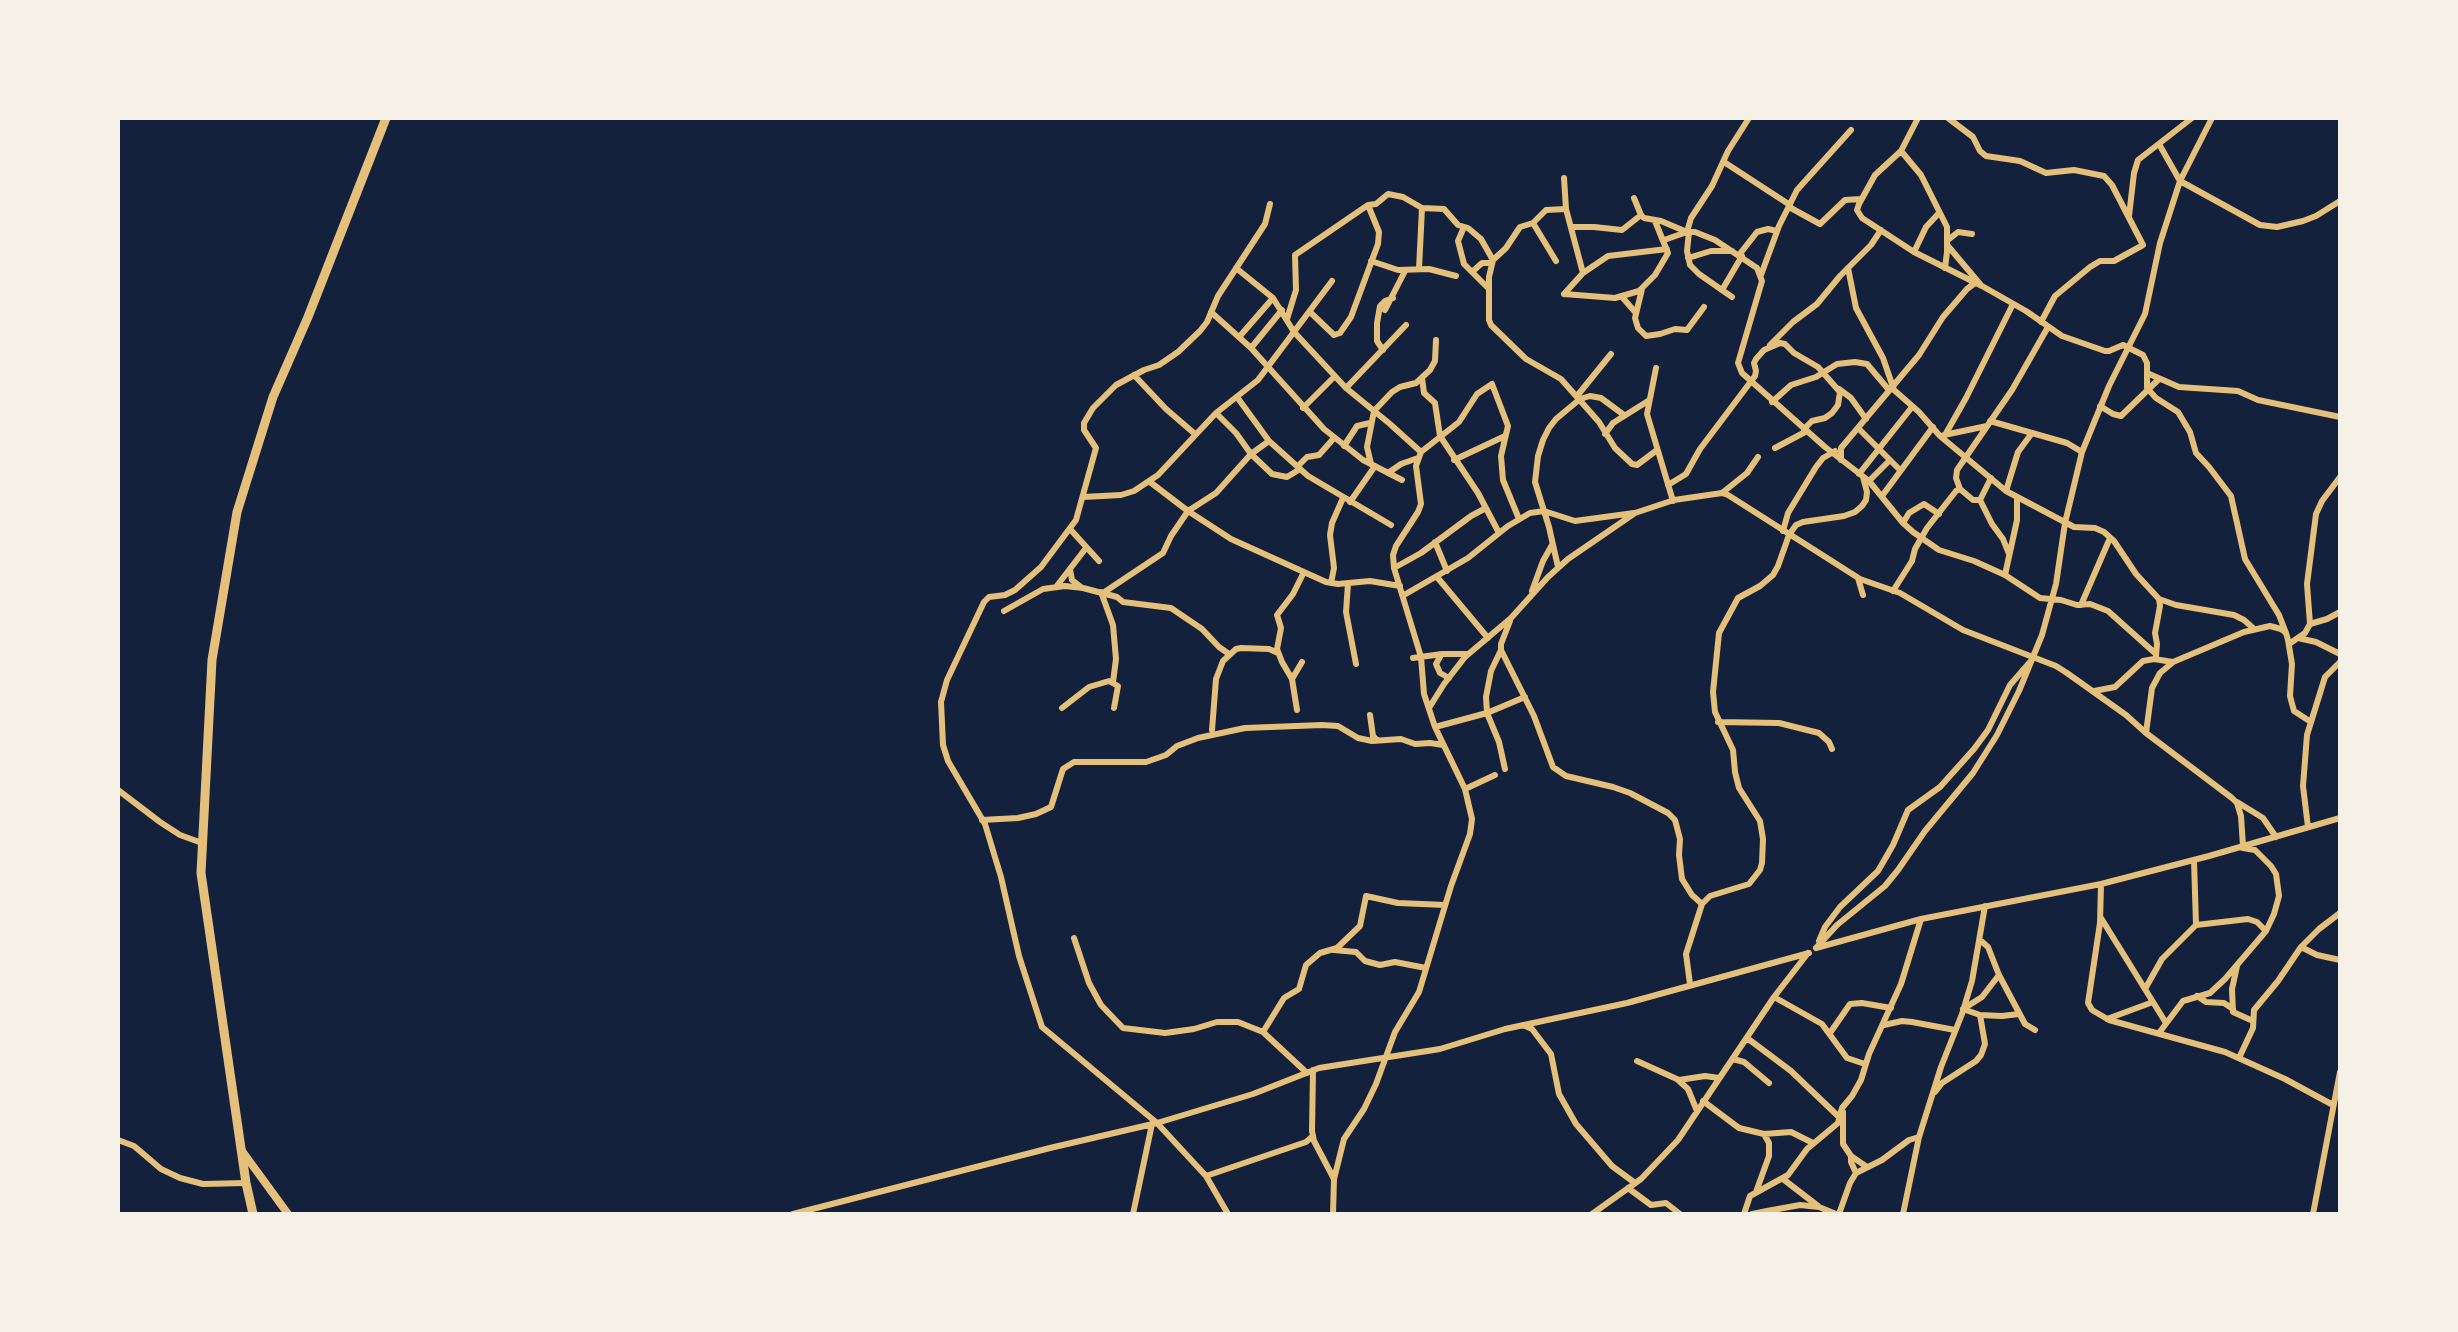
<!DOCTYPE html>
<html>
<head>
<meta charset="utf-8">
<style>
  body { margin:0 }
  #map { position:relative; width:2458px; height:1332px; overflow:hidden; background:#14213d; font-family:Mulish,sans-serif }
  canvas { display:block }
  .frame { position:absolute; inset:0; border:120px solid #f6f1e7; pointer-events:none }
</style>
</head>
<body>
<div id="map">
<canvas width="2458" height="1332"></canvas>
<div class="frame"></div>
</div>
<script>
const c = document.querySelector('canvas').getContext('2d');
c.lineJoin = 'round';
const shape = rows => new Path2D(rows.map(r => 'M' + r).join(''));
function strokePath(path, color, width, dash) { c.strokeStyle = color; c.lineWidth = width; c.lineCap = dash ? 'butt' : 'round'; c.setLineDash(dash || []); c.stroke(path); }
strokePath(shape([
  [1918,118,1901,151,1875,175,1859,204,1857,210,1862,218,1914,252,1982,286,2026,311,2062,336,2105,351,2109,351,2123,345,2143,355,2147,363,2147,388,2156,398,2178,412,2190,432,2196,453,2209,467,2231,496,2245,559,2279,615,2286,633],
  [1948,118,1973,137,1980,151,1986,156,2020,161,2046,173,2074,170,2104,176,2112,185,2143,245,2114,261,2100,261,2090,267,2055,296,2041,322],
  [2159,144,2180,181,2260,225,2277,227,2303,221,2316,216,2340,201],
  [1901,151,1921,175,1947,227,1947,252,1945,268],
  [1724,162,1790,205],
  [1564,178,1566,209,1583,273],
  [1634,198,1641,215,1644,218,1661,221,1687,232,1691,218,1712,186,1728,151,1749,118],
  [1789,207,1820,224,1845,200,1861,199],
  [1566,209,1546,210,1533,223,1520,227,1506,248,1493,260,1489,277,1489,320,1491,325,1526,359,1561,379,1599,422,1615,448,1632,464,1637,465,1657,450],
  [2129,216,2134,173,2138,160,2192,118],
  [1533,223,1556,261],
  [1464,227,1458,241,1464,264,1489,289],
  [1571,227,1594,227,1622,230,1641,215],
  [1689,232,1687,251,1690,265,1699,274,1732,297],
  [1664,240,1687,232,1695,232,1715,240,1757,268,1762,281,1738,363,1742,373,1825,447,1869,481,1903,523,1913,532,1939,550,1974,561,2005,575,2040,598,2061,600,2077,605,2090,604,2108,611,2156,654],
  [1948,240,1958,232,1972,234],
  [1948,246,1980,284],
  [1914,252,1926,227,1939,213],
  [1739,255,1757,232,1768,229,1777,231],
  [1688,258,1711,251,1732,251],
  [1371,261,1398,270,1429,269,1456,276],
  [1236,268,1273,298,1294,332,1346,388,1390,424,1421,452],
  [1848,268,1856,308,1883,358,1894,390,1919,412,1940,436,2006,491,2074,527,2095,528,2104,532,2114,541,2136,574,2159,599,2176,605,2234,615,2244,620,2253,628],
  [1419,269,1422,208],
  [1472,272,1482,263,1492,263],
  [1761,275,1779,226,1797,190,1851,130],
  [1642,289,1635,318,1638,328,1646,336,1660,334,1675,329,1687,330,1704,307],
  [1722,290,1742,256],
  [1564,294,1615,298,1639,291,1655,275,1668,253,1655,221],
  [1564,294,1583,273,1608,256,1667,249],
  [1622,297,1636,313],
  [1385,310,1405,271],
  [1211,312,1251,348,1324,429,1363,460,1402,480],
  [1310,312,1334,335,1340,333,1351,317,1378,244,1379,232,1368,205],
  [1287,319,1296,290,1295,255,1368,205,1376,204,1388,194,1403,197,1422,208,1444,209,1458,225,1468,228,1481,239,1493,260],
  [1240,336,1273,298],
  [1770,345,1793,322,1817,304,1840,276,1871,245,1881,230],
  [1251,348,1282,310],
  [1383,350,1377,341,1377,323,1380,306,1385,301,1393,298],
  [1656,368,1647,414,1673,501],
  [2147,373,2179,387,2238,391,2258,400,2340,417],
  [1134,375,1166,409,1195,434],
  [1422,378,1424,393,1435,403,1440,436,1478,493,1499,533],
  [1346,388,1406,325],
  [1839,389,1851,398,1866,419],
  [1577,396,1611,354],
  [1237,397,1269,441,1308,476,1391,525],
  [1772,402,1791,385,1816,377,1837,364,1855,362,1867,364,1889,390],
  [2100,406,2113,414,2121,416,2159,379],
  [1303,408,1335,376],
  [1216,413,1236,433,1251,454,1272,474,1287,477,1300,469],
  [1990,421,2067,443,2082,452],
  [1858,428,1900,470],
  [1605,434,1613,423,1648,401],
  [1944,435,1987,426],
  [1945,435,1966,398,2013,304],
  [1344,446,1357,426,1370,423],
  [1775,448,1807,431],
  [1454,460,1505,436],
  [1841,460,1841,448,1919,355,1943,317,1967,289,1975,283],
  [1371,464,1367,447,1374,411,1392,392,1400,387,1416,383,1430,370,1435,361,1436,340],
  [1298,466,1307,457,1319,455,1334,438],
  [1388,473,1401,464,1418,458],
  [1859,474,1912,407],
  [1991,478,1980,500,1992,524,2003,539,2009,554],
  [1869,481,1890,460],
  [1150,482,1188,511,1231,539,1326,582,1338,584,1370,581,1400,586],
  [1668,485,1686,474,1700,449,1755,376,1756,371,1754,363,1756,359,1764,350,1780,343,1785,344,1794,353,1818,367,1840,392,1838,405,1832,413,1825,418,1812,421,1804,429],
  [1960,489,1956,478,1957,470,2012,390,2048,327],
  [2006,491,2018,452,2032,433],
  [1722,493,1747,473,1758,457],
  [1882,496,1933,427],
  [1083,497,1121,495,1134,491,1158,475,1216,413,1258,380,1332,281],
  [1350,502,1375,466],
  [1903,523,1909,513,1924,504,1939,514],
  [1070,529,1099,561],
  [1783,531,1788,513,1816,467,1823,458,1835,451],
  [1435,542,1447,571],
  [1558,567,1549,527,1535,482,1538,456,1543,440,1549,428,1556,419,1580,399,1590,396,1601,398,1624,415],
  [1394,568,1421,553,1471,516,1486,508],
  [1070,569,1072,580,1081,587],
  [2005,575,2017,520,2017,497],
  [1437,577,1488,638],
  [1858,578,1863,595],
  [1331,583,1334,568,1330,535,1332,523,1343,498],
  [1348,584,1346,612,1356,664],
  [1056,587,1086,548],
  [1532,591,1543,561,1552,545],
  [1893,591,1912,561,1915,549,1927,528,1956,491,1960,489,1973,500,1980,500],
  [1101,592,1113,625,1116,659,1113,682],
  [1103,593,1163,553,1171,536,1188,511,1216,493,1251,454,1269,441],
  [1404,595,1468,558,1508,526,1530,513,1544,511,1575,521,1634,513],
  [2081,605,2110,538],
  [1004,611,1043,589,1065,586,1083,588,1117,597,1123,602,1171,608,1202,629,1219,647,1229,654],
  [1510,621,1501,644,1501,650,1534,716,1553,767,1566,776,1613,787,1630,793,1668,813,1675,820,1680,839,1679,855,1682,879,1692,895,1702,904],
  [2310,624,2327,619,2340,612],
  [2298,638,2316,642,2340,654],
  [2289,644,2305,633,2310,624,2307,584,2316,514,2322,501,2340,477],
  [1501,650,1491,671,1486,697,1487,713,1499,742,1505,769],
  [1441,655,1436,664,1440,673,1449,678],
  [2156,656,2157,644,2155,633,2160,606,2159,599],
  [1413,658,1442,654,1468,654],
  [1292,679,1282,662,1277,649,1281,628,1277,615,1293,594,1304,572],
  [2094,691,2115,687,2143,661,2154,659,2173,662,2244,632,2270,626,2281,629,2286,633,2288,640,2292,664,2290,696,2294,711,2311,722],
  [1062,708,1089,687,1109,681,1118,686,1114,708],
  [1429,708,1444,684,1465,657,1511,618,1548,577,1568,559,1635,513,1674,500,1722,493,1728,495,1860,579,1900,593,1963,630,2056,666,2067,673,2126,715,2146,733,2232,798,2237,803,2241,816,2243,846],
  [1297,710,1292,679,1302,662],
  [1370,715,1373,736,1377,740],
  [1718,722,1779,723,1819,733,1829,742,1832,749],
  [1435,727,1487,713,1525,697],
  [1212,730,1216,679,1223,661,1236,649,1241,648,1269,649,1278,653],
  [2146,733,2152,688,2160,673,2172,663],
  [1465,789,1495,775],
  [118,790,160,822,180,835,202,843],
  [2237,802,2263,818,2276,837],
  [982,820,1018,818,1036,814,1051,807,1063,769,1074,762,1146,762,1166,755,1177,746,1198,738,1245,728,1322,725,1338,726,1358,738,1372,741,1401,739,1415,744,1430,743,1443,745],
  [2308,827,2303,786,2307,735,2325,677,2340,662],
  [2194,860,2196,925],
  [2101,884,2100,923,2088,1003,2092,1010,2109,1020,2225,1052,2285,1079,2333,1105],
  [2101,918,2166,1023],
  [1074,938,1089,983,1101,1005,1123,1028,1165,1033,1194,1029,1217,1022,1238,1022,1263,1032,1307,1073],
  [1980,940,1988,947,1999,975,2025,1024,2035,1030],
  [1819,941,1825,927,1840,907,1878,871,1893,845,1908,810,1940,787,1974,749,1988,730,2010,685,2030,662],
  [2301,947,2317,955,2340,960],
  [1816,948,1837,925,1885,886,1898,870,1925,831,1973,773,1997,735,2019,691,2042,635,2056,584,2065,523,2082,452,2109,386,2145,314,2160,243,2180,181,2212,118],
  [1816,948,1921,919,2101,884,2209,856,2340,818],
  [1334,950,1356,952,1365,961,1380,965,1395,962,1426,968],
  [2237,966,2232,989,2233,1012,2253,1021],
  [1690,984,1686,954,1702,904,1710,896,1749,884,1760,870,1762,863,1763,839,1760,821,1739,788,1735,772,1733,750,1715,712,1713,692,1719,633,1738,598,1760,586,1773,575,1778,566,1789,535,1796,525,1803,522,1844,516,1855,512,1862,506,1866,500,1867,492,1863,477],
  [2145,989,2162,959,2196,925,2248,919,2257,922,2266,931],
  [2197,996,2206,1002,2224,1003,2233,1009],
  [1774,997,1822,1024,1847,1058,1865,1064],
  [1963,1009,1980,1015,2002,1016,2019,1014],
  [1963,1009,1982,997,1999,975],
  [2107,1019,2153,1002],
  [1523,1025,1532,1029,1551,1054,1559,1094,1576,1124,1612,1166,1635,1183],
  [1884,1025,1902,1021,1912,1022,1955,1030],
  [1263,1032,1284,998,1299,989,1306,965,1320,953,1337,948,1360,926,1366,896,1398,903,1445,905],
  [1830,1033,1850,1004,1862,1003,1891,1008],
  [2159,1033,2183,1001,2210,993,2225,979,2266,931,2274,914,2279,896,2276,874,2271,866,2255,850,2243,848],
  [1747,1038,1791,1071,1840,1118],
  [2239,1058,2253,1028,2254,1010,2278,981,2301,947,2319,929,2340,913],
  [1733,1059,1744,1062,1769,1083],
  [1637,1061,1679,1080,1705,1076,1719,1078],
  [1313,1070,1312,1131,1314,1141,1334,1179],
  [1678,1080,1688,1089,1697,1111],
  [1935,1092,1942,1083,1976,1061,1981,1055,1985,1044,1980,1015],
  [1703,1101,1739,1128,1764,1134,1791,1132,1813,1143],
  [1843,1112,1843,1144,1851,1156,1867,1167],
  [118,1140,134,1146,161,1169,180,1178,203,1184,246,1183],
  [1851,1156,1851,1162,1856,1173],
  [1206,1176,1306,1142,1313,1136],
  [1783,1179,1818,1206],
  [1628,1188,1651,1205,1666,1203,1680,1214],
  [1756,1192,1769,1156,1769,1143,1764,1134],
  [1767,1211,1800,1205,1819,1207,1836,1214],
  [793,1214,1050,1148,1157,1123,1253,1094,1319,1068,1440,1049,1505,1029,1627,1003,1809,953],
  [1133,1214,1152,1124],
  [1228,1214,1206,1176,1157,1123,1042,1027,1019,956,1001,877,985,824,948,761,943,745,941,702,947,680,984,602,989,597,1005,595,1015,590,1041,567,1076,520,1096,448,1084,430,1084,423,1093,408,1116,385,1144,370,1159,365,1178,352,1200,331,1207,322,1218,296,1265,224,1270,204],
  [1333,1214,1334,1179,1344,1139,1364,1109,1376,1084,1395,1032,1419,992,1451,886,1470,834,1472,819,1465,789,1435,727,1424,694,1421,657,1394,568,1393,555,1396,546,1418,512,1421,504,1416,466,1421,452,1459,422,1477,394,1492,384,1508,426,1501,456,1503,480,1519,519],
  [1592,1214,1641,1179,1678,1140,1774,997,1808,953],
  [1744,1214,1750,1196,1788,1175,1807,1149,1838,1123,1842,1108,1852,1096,1861,1080,1869,1054,1901,984,1921,919],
  [1752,1214,1767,1211,1768,1214],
  [1839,1214,1850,1183,1856,1173,1882,1160,1909,1140,1919,1137],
  [1903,1214,1919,1137,1941,1067,1962,1014,1972,981,1985,906],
  [2313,1214,2340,1072]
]), '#e5c07b', 6);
strokePath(shape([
  [242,1151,288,1214]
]), '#e5c07b', 8);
strokePath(shape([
  [253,1214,246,1183,201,873,212,660,237,512,273,397,308,317,386,118]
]), '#e5c07b', 9);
</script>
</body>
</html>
